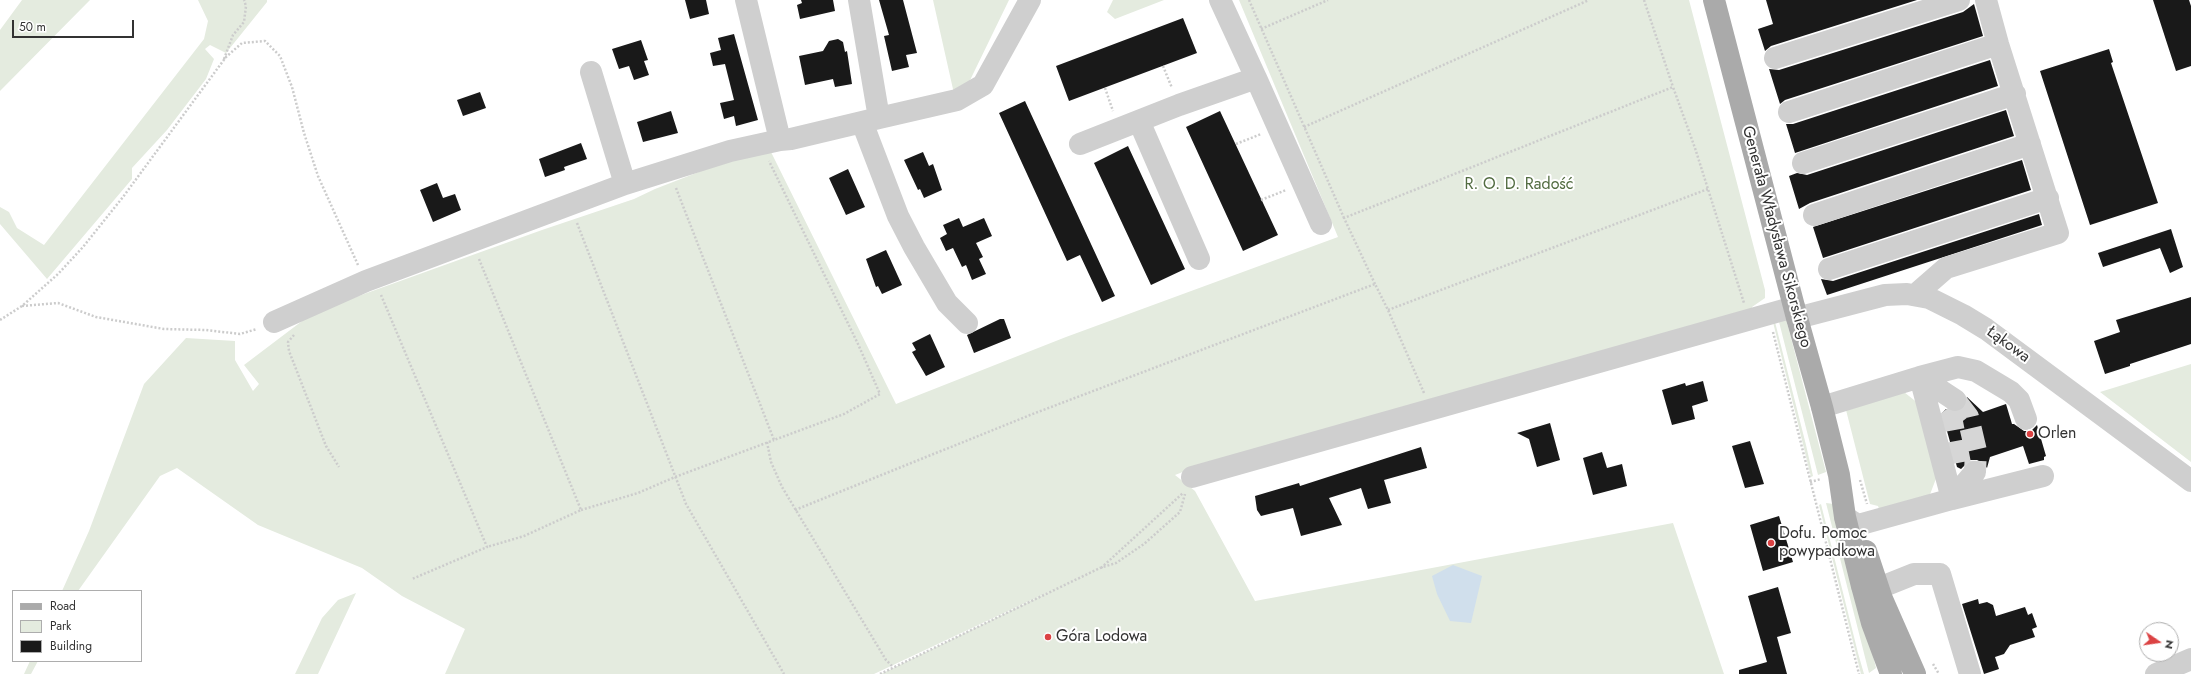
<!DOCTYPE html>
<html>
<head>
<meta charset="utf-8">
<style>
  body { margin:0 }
  #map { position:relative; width:2191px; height:674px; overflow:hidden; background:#fff; font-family:Jost,sans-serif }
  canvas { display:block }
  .legend { position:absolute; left:12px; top:590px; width:130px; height:72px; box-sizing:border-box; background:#fff; border:1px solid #adadad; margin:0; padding:5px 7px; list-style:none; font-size:12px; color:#323232 }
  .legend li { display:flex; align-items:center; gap:8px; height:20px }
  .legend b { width:20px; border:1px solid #adadad }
  .north { position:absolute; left:2139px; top:622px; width:40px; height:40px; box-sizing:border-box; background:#fff; border:1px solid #adadad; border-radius:50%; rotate:103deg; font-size:11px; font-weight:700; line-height:16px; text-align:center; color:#323232 }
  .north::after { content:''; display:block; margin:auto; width:14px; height:18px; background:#db4243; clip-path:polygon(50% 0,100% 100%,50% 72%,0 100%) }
  .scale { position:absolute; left:12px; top:20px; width:122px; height:18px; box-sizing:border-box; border:2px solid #323232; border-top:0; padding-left:5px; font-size:12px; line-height:14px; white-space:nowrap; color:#323232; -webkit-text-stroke:3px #fff; paint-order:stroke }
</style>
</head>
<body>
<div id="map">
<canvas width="2191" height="674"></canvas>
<ul class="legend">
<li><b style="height:5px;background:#aaa"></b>Road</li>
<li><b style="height:11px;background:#e4ebdf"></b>Park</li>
<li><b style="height:11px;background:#191919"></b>Building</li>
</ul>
<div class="north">N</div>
<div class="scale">50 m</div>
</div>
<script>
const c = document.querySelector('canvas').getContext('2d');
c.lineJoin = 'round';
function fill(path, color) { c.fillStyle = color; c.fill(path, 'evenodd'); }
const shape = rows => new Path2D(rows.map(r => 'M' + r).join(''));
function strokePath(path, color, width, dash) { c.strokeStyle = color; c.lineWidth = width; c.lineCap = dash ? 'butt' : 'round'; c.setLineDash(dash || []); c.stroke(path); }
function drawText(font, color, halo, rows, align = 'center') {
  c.font = font + ' Jost,sans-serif'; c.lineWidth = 4; c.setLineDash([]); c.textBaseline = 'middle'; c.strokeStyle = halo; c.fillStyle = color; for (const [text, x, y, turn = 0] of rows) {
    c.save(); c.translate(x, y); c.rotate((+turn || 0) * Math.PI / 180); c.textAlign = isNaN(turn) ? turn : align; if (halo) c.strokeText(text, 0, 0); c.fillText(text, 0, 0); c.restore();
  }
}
fill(shape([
  [22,0,90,0,0,91,0,30],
  [198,0,267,0,267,2,226,53,210,45,205,49,214,59,206,79,167,130,132,168,132,179,47,279,0,224,0,207,9,212,17,228,44,245,204,39,208,21],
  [933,0,1009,0,957,107],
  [1113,0,1164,0,1115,19,1107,12],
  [1239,0,1689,0,1765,290,1765,298,1752,307,1753,312,1193,468,1175,475,1195,491,1255,601,1673,523,1724,674,881,674,1057,588,874,674,445,674,465,629,402,596,362,568,258,525,177,468,160,476,78,591,62,591,89,531,144,384,186,338,235,341,235,360,253,391,259,384,244,365,314,312,542,230,634,199,655,189,758,149,771,152,896,404,1066,337,1338,237],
  [1772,318,1774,318,1806,445,1813,476,1811,477],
  [1778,318,1786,319,1826,472,1818,475],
  [2191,364,2191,462,2100,392],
  [1904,392,1919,404,1937,476,1929,497,1880,512,1878,506,1870,504,1846,410],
  [1826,503,1834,504,1871,647,1876,668,1869,673],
  [1821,504,1858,653,1864,674,1861,674,1856,654,1819,505],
  [356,593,318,674,295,674,322,618,338,600],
  [30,661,38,661,31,674,24,674]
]), '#e4ebdf');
fill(shape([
  [1453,565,1482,576,1471,623,1450,621,1437,594,1432,576]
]), '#d0dfec');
fill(shape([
  [685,0,706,0,709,14,690,19],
  [801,0,833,0,835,11,800,19,797,5,802,3],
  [879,0,903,0,917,53,906,55,909,67,892,71,884,36,889,35],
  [1766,0,1917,0,1771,46,1765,51,1758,29,1773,24],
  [2153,0,2189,0,2191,6,2191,66,2176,71],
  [1974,4,1983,36,1785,100,1780,104,1769,69,1779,70,1963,12],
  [1183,18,1197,53,1069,101,1056,66],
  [734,34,758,120,736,126,734,116,724,119,720,103,734,100,725,64,713,66,710,53,721,50,718,38],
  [838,39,843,42,845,52,847,51,852,84,835,87,833,79,805,85,799,56,823,51,829,41],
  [641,40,648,60,644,61,649,75,634,80,629,66,619,69,612,49],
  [2109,49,2113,62,2111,63,2158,203,2090,225,2040,71],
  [1990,60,1998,86,1795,153,1786,124,1793,124],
  [480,92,486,108,463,116,457,100],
  [1025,101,1115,296,1102,302,1080,255,1067,261,999,113],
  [2006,110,2014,136,1810,203,1799,209,1789,176,1797,173,1807,175],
  [671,111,678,133,643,142,637,122],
  [1220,111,1278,235,1243,251,1186,127],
  [581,143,587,159,564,167,565,170,545,177,539,159],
  [1128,146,1185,269,1151,285,1094,163],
  [923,152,929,166,933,164,942,190,924,198,920,189,918,190,904,160],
  [2022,160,2031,190,1823,258,1813,227],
  [848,169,865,207,846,215,829,178],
  [437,183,443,198,455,194,461,210,433,222,420,190],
  [2039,214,2042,225,1827,295,1821,279,1833,281],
  [959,218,963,227,984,218,992,236,976,243,983,257,979,259,986,274,972,280,966,265,962,267,953,248,946,251,940,238,947,234,943,225],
  [2171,229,2183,267,2170,273,2160,248,2103,267,2098,253],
  [886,250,902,285,882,294,878,286,876,287,866,259],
  [2191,297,2191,344,2130,364,2130,366,2105,374,2094,341,2120,332,2116,320],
  [1000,319,1004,319,1011,338,974,353,967,335],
  [930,334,945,367,926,376,912,352,916,350,912,343],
  [1703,381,1708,401,1692,406,1695,419,1672,425,1662,390,1685,383,1686,386],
  [1967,397,1983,412,2006,404,2012,424,2014,424,2024,431,2031,431,2037,425,2046,456,2044,457,2044,460,2029,464,2023,446,1990,457,1987,468,1983,463,1977,460,1970,460,1961,469,1957,467,1942,413,1946,409,1954,412,1961,411,1966,407],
  [1550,423,1560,460,1537,467,1529,439,1517,433],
  [1750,441,1764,484,1745,488,1732,446],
  [1421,447,1427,468,1384,480,1391,503,1368,509,1361,488,1329,498,1342,525,1301,536,1293,508,1261,516,1257,510,1255,496,1299,483,1300,486],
  [1602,452,1607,468,1622,464,1627,486,1593,495,1583,458],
  [1779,516,1793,562,1763,571,1750,525],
  [1778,587,1791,633,1777,637,1787,674,1739,674,1739,670,1767,662,1748,596],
  [1978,599,1979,604,1987,602,1993,605,1996,616,2025,607,2028,615,2032,613,2037,627,2032,629,2035,637,2010,645,2004,654,1995,657,1999,669,1984,674,1962,604]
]), '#191919');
strokePath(shape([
  [1955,400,1968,417,1976,451,1975,472],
  [1944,411,1952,422,1961,469]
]), '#d6d6d6', 22, [22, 11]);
strokePath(shape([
  [1249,0,1344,218],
  [1644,0,1673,87],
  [1261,29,1328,0],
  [224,59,233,35,244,22,246,6,244,0],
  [1163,66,1172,88],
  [1105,88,1113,111],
  [1304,127,1589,0],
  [1236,144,1261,134],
  [676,188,774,440,844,414,880,394,858,344,769,161],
  [1261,200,1286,190],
  [577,223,686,504,784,674],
  [479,259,581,510,524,536,487,547],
  [1375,284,1344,218,1673,87,1695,148,1744,303],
  [381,295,487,547,412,579],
  [22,306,58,303,96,317,164,329,206,330,240,334,257,329],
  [1388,310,1708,189],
  [0,320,22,306,58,274,83,247,123,197,226,57,242,43,265,41,280,56,292,87,304,133,318,176,358,265],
  [1773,332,1859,674],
  [294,335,288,342,289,351,326,446,339,467],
  [767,442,771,462,782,487,886,660,893,667],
  [1860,480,1867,504],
  [1810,482,1821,479],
  [581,510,638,493,675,477,774,440],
  [795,510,1030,415,1375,284,1388,310,1424,393],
  [1101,568,1183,493],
  [1933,664,1939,674],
  [880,674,1100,568,1116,563,1144,544,1180,512,1185,494]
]), '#ccc', 2.5, [2, 2]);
strokePath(shape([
  [746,0,780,140,791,139,879,118,859,0],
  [1775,58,1959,0],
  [591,72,625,184],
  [1256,78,1321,224],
  [1789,112,1998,44],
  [879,118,957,100,983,85,1030,0],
  [1139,121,1199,259],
  [862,122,898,216,914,247,947,303,967,323],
  [1080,144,1179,105,1256,78,1220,0],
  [1803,163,2015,94],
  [1814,215,2030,144],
  [1829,269,2048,198],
  [1915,295,1946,268,2058,233,1998,44,1986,0],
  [1797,318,1885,295,1907,294,1929,298,1963,315,1986,329,2191,481],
  [274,322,366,281,625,184,730,151,780,140],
  [1920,377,1958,367,1976,371,2011,392,2019,400,2026,419],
  [1920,377,1955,400],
  [1822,407,1920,377,1952,499,1858,525,1845,517],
  [1192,477,1794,307],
  [1952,499,2043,476],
  [1952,499,1975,472],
  [1862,586,1879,588,1914,574,1940,574,1970,674],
  [2156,674,2191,659]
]), '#cfcfcf', 22);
strokePath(shape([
  [1714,0,1797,318,1822,407,1839,475,1845,517,1862,586,1872,623,1891,674],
  [1866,551,1882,599,1915,674]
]), '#aaa', 22);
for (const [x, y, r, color] of [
  [2030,434,4,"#db4243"],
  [1771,543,4,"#db4243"],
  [1048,637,4,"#db4243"]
]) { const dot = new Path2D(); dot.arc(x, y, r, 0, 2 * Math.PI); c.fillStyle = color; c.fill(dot); strokePath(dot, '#fff', 1.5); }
drawText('16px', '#526c41', '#fff', [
  ["R. O. D. Radość",1519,185]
]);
drawText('16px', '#323232', '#fff', [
  ["Generała Władysława Sikorskiego",1776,237,75],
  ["Łąkowa",2008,345,36]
]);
drawText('16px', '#323232', '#fff', [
  ["Orlen",2038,434],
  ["Dofu. Pomoc",1779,534],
  ["powypadkowa",1779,552],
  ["Góra Lodowa",1056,637]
], 'left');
</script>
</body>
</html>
